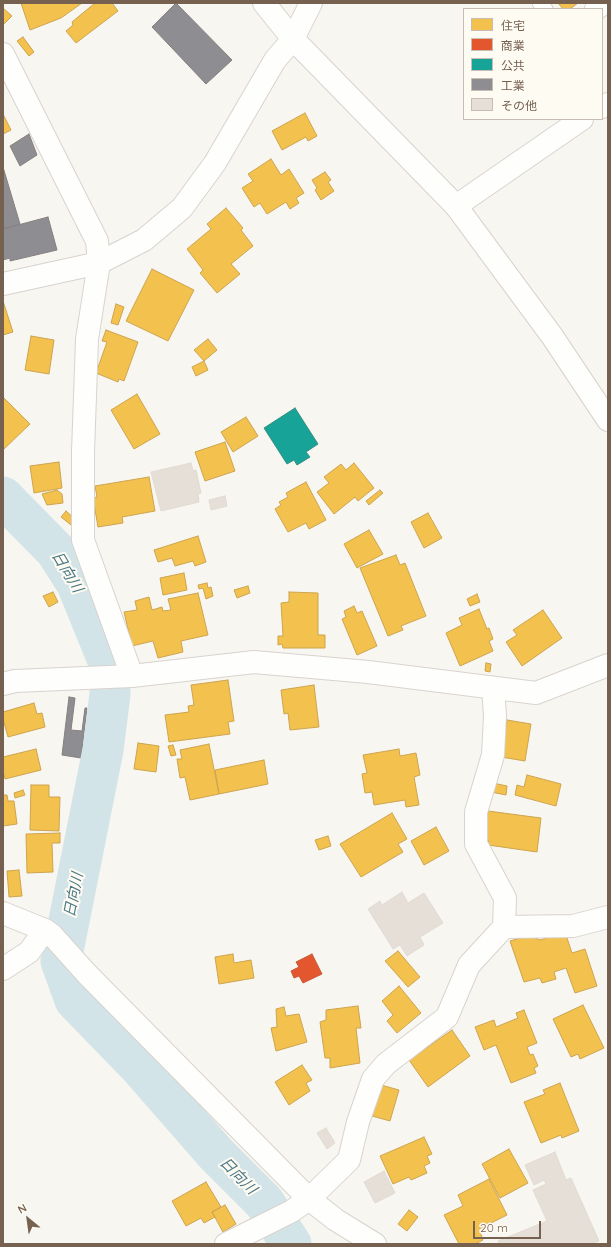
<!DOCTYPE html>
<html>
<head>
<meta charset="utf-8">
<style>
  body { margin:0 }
  #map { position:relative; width:611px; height:1247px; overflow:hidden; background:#f8f6f0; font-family:Quicksand,"Noto Sans JP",sans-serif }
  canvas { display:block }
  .frame { position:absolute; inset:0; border:4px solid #766150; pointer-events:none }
  .legend { position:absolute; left:463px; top:8px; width:140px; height:112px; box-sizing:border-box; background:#fefbf3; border:1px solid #c8bdb2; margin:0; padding:5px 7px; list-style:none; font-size:12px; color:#766150 }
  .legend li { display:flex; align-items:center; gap:8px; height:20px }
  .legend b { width:20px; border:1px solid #c8bdb2 }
  .north { position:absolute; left:8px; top:1199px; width:40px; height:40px; -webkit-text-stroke:3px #fefbf3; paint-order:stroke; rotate:331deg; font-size:11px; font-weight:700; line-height:16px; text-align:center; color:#766150 }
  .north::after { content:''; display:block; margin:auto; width:14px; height:18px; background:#766150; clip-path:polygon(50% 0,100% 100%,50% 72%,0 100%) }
  .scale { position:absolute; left:473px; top:1221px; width:68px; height:18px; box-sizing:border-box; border:2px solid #766150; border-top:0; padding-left:5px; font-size:12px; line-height:14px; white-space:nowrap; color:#766150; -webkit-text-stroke:3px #fefbf3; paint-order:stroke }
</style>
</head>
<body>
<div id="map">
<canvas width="611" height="1247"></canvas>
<div class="frame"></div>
<ul class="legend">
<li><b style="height:11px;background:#f2c14e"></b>住宅</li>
<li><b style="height:11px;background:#e4572e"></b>商業</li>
<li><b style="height:11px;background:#17a398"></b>公共</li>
<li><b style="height:11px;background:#8d8d92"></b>工業</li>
<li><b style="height:11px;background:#e5dfd7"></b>その他</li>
</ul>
<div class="north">N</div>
<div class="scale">20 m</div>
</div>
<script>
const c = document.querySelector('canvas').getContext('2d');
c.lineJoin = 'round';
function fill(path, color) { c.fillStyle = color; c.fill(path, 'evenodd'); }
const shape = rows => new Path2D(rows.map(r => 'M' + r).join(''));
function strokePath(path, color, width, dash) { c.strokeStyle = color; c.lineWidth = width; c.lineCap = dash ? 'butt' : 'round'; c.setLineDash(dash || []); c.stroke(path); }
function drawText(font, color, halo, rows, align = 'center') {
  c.font = font + ' Quicksand,"Noto Sans JP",sans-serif'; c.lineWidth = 4; c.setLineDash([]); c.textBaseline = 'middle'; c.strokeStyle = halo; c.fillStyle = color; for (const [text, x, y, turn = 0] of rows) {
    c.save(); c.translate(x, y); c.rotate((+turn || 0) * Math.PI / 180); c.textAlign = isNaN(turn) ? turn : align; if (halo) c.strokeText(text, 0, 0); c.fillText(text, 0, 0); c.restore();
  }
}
const homes = shape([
  [21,3,82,3,61,18,30,30,21,3],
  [95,3,112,3,118,11,76,43,66,31,73,25,72,22,95,3],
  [558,3,578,3,570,9,563,9,558,3],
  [3,8,12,16,3,25,3,8],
  [23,37,34,52,29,56,17,41,23,37],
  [305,113,317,136,308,141,306,137,282,150,272,131,305,113],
  [3,114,11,130,3,134,3,114],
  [271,159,281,175,289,169,304,193,296,198,299,203,290,209,286,202,267,214,260,203,254,207,242,188,253,181,248,174,271,159],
  [325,172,331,180,328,182,334,191,321,200,315,190,317,188,312,180,325,172],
  [226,208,243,228,241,230,253,246,231,264,240,274,217,293,200,273,203,270,187,249,211,229,207,224,226,208],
  [152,269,194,290,168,341,126,321,152,269],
  [3,301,13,332,3,335,3,301],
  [116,304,124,307,118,325,111,323,116,304],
  [106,330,138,342,124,381,119,379,118,382,96,373,107,342,102,341,106,330],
  [31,336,54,340,49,374,25,370,31,336],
  [208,339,217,350,204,361,194,350,208,339],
  [204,361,208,370,196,376,192,367,204,361],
  [137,394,160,434,134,449,111,410,137,394],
  [3,397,30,424,3,450,3,397],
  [246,417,258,436,233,452,221,432,246,417],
  [225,442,235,471,205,481,195,452,225,442],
  [59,462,62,488,34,493,30,466,59,462],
  [354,463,374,488,358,501,355,497,334,514,317,492,329,483,324,477,341,464,346,470,354,463],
  [149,477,155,511,122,517,123,523,98,527,93,498,97,497,95,486,149,477],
  [306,482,326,520,309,529,306,523,288,532,275,509,281,505,279,502,288,497,286,493,306,482],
  [57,490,62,494,63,503,47,505,42,494,57,490],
  [380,490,383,493,369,505,366,501,380,490],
  [66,511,76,520,71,525,61,517,66,511],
  [428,513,442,538,424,548,411,522,428,513],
  [369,530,383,554,357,568,344,544,369,530],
  [198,536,206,562,195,566,193,561,175,566,172,558,158,562,154,550,198,536],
  [396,555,400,565,405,563,426,616,401,626,403,630,388,636,360,568,396,555],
  [184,573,187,590,163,595,160,578,184,573],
  [207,583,208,588,211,587,213,596,206,599,203,588,199,589,198,585,207,583],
  [248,586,250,593,237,598,234,590,248,586],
  [53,592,58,602,49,607,43,596,53,592],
  [289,592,318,593,318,635,325,635,325,648,283,648,282,644,278,645,278,636,283,636,281,603,289,602,289,592],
  [198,593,208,635,181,641,183,652,158,658,153,641,132,646,124,612,137,610,135,601,149,597,152,610,162,607,163,611,171,610,168,599,198,593],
  [477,594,480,602,470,606,467,599,477,594],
  [354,606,357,613,362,611,377,646,357,655,342,619,346,617,344,611,354,606],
  [479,609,487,629,489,628,493,639,489,641,493,651,460,666,446,633,462,625,459,618,479,609],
  [543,610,562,638,522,666,506,642,517,635,513,630,543,610],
  [486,663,491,664,490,672,485,671,486,663],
  [228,680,234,721,228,722,230,734,169,742,165,715,189,712,188,706,194,705,191,685,228,680],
  [314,685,319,727,290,730,288,713,284,714,281,690,314,685],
  [34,703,37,714,42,713,45,727,8,737,3,719,3,712,34,703],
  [507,720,531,724,525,761,501,757,507,720],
  [138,743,159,746,156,772,134,769,138,743],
  [209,744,219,794,190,800,185,777,180,778,177,759,182,759,180,750,209,744],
  [173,745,176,755,171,756,168,746,173,745],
  [36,749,41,770,5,779,3,771,3,757,36,749],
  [399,749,400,756,416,753,420,775,414,777,419,805,406,807,405,800,374,805,372,792,365,793,362,774,367,773,363,755,399,749],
  [264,760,268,784,219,794,215,770,264,760],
  [527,775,561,784,556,806,515,795,517,785,524,787,527,775],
  [493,783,507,786,506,795,491,792,493,783],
  [31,785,49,785,49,797,60,797,59,831,30,830,31,785],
  [23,790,25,795,15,798,14,793,23,790],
  [3,795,7,795,8,801,14,801,17,824,3,826,3,795],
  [488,811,541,818,537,852,488,845,489,841,484,840,488,811],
  [392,813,407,839,398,844,403,852,361,877,340,844,392,813],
  [436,827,449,851,424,865,411,841,436,827],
  [60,833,60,843,52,843,53,872,27,873,26,834,60,833],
  [328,836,331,846,319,850,315,840,328,836],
  [19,870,22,896,9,897,7,871,19,870],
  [565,932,572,953,585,949,597,986,575,993,566,968,554,972,556,979,542,983,540,978,524,982,510,941,530,935,540,940,565,932],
  [398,951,420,977,408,987,385,961,398,951],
  [233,954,234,963,251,960,254,978,219,984,215,957,233,954],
  [399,986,421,1013,397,1033,387,1021,393,1015,382,1001,399,986],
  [583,1005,604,1048,580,1059,578,1054,571,1057,553,1019,583,1005],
  [358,1006,361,1028,356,1028,360,1063,330,1068,330,1058,325,1058,320,1022,326,1020,326,1010,358,1006],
  [284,1007,286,1016,299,1014,307,1042,276,1051,271,1028,277,1027,276,1009,284,1007],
  [524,1010,537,1043,527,1047,530,1055,533,1054,538,1066,534,1068,536,1073,511,1083,496,1045,484,1050,475,1027,494,1020,496,1027,518,1018,516,1013,524,1010],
  [452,1030,470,1056,428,1087,409,1060,452,1030],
  [302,1065,312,1080,306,1083,310,1091,289,1105,275,1082,302,1065],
  [374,1083,399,1090,390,1121,365,1114,374,1083],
  [560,1083,579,1131,562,1138,561,1135,541,1143,524,1102,545,1094,543,1090,560,1083],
  [424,1137,432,1154,427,1156,430,1163,424,1166,427,1173,411,1180,409,1177,393,1184,380,1156,424,1137],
  [509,1149,528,1183,500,1198,482,1164,509,1149],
  [489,1179,507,1215,479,1229,483,1240,475,1244,459,1244,444,1215,463,1206,458,1195,489,1179],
  [206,1182,221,1207,212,1212,215,1217,204,1223,201,1218,186,1226,172,1201,206,1182],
  [225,1205,236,1224,223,1232,212,1212,225,1205],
  [409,1210,418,1217,407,1231,398,1224,409,1210]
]);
fill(homes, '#f2c14e');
strokePath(homes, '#cda44f', 1);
const shops = shape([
  [312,954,322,974,303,983,299,976,294,978,291,971,299,967,296,962,312,954]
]);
fill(shops, '#e4572e');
strokePath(shops, '#c35a38', 1);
const public = shape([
  [295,408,318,444,306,452,310,457,297,465,294,460,287,464,264,428,295,408]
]);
fill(public, '#17a398');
strokePath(public, '#348f82', 1);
const industry = shape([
  [176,3,232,60,206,84,152,27,176,3],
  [29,134,37,155,20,166,10,146,29,134],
  [3,167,20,224,3,229,3,167],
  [48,217,57,250,10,261,10,258,3,260,3,229,48,217],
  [69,697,75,698,71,730,82,731,85,708,87,708,81,758,62,755,69,697]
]);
fill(industry, '#8d8d92');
strokePath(industry, '#86807e', 1);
strokePath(shape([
  [3,497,56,551,77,584,109,663,110,694,103,750,61,961,75,1000,140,1067,216,1154,264,1202,291,1244]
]), '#d2e4e8', 41);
const building = shape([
  [191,463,193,471,196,470,201,493,198,494,199,502,161,511,151,472,191,463],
  [225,496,227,506,211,510,209,500,225,496],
  [402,892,408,903,424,893,443,923,420,937,424,945,407,956,400,945,393,949,368,909,380,901,382,905,402,892],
  [326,1128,335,1143,327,1149,317,1133,326,1128],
  [555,1152,566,1180,571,1178,599,1241,591,1244,499,1244,498,1241,547,1221,533,1190,546,1184,544,1180,534,1185,525,1165,555,1152],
  [384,1171,395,1193,375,1203,364,1182,384,1171]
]);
fill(building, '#e5dfd7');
strokePath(building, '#e1dad2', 1);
const lane = shape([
  [539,3,546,9]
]);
const street = shape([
  [596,9,604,3],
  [3,54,97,241,99,263,87,339,83,452,83,540,132,676],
  [602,107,608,104],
  [456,206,582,119],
  [3,284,99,263,144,240,182,208,215,163,275,60,293,39,311,3],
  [3,684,15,681,132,676,254,662,368,672,536,693,608,665],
  [504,927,573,926,608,917],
  [3,969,29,952,45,930],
  [226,1244,292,1211,309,1199,349,1160,358,1122,373,1079,386,1064,447,1017,469,965,504,927,505,898,476,844,476,812,493,755,495,716,493,688]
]);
const secondary = shape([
  [264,3,293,39,456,206,552,336,608,420],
  [3,913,45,930,52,935,87,974,309,1199,336,1220,375,1244]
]);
strokePath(lane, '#d8d3ce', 15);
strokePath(street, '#d8d3ce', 24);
strokePath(secondary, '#d8d3cd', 24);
strokePath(lane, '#fefefd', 13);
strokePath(street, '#fefefd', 22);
strokePath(secondary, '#fefefd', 22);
drawText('italic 15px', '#4b7887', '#fefbf3', [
  ["日向川",67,572,59],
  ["日向川",74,895,-79],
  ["日向川",238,1176,45]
]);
</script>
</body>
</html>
